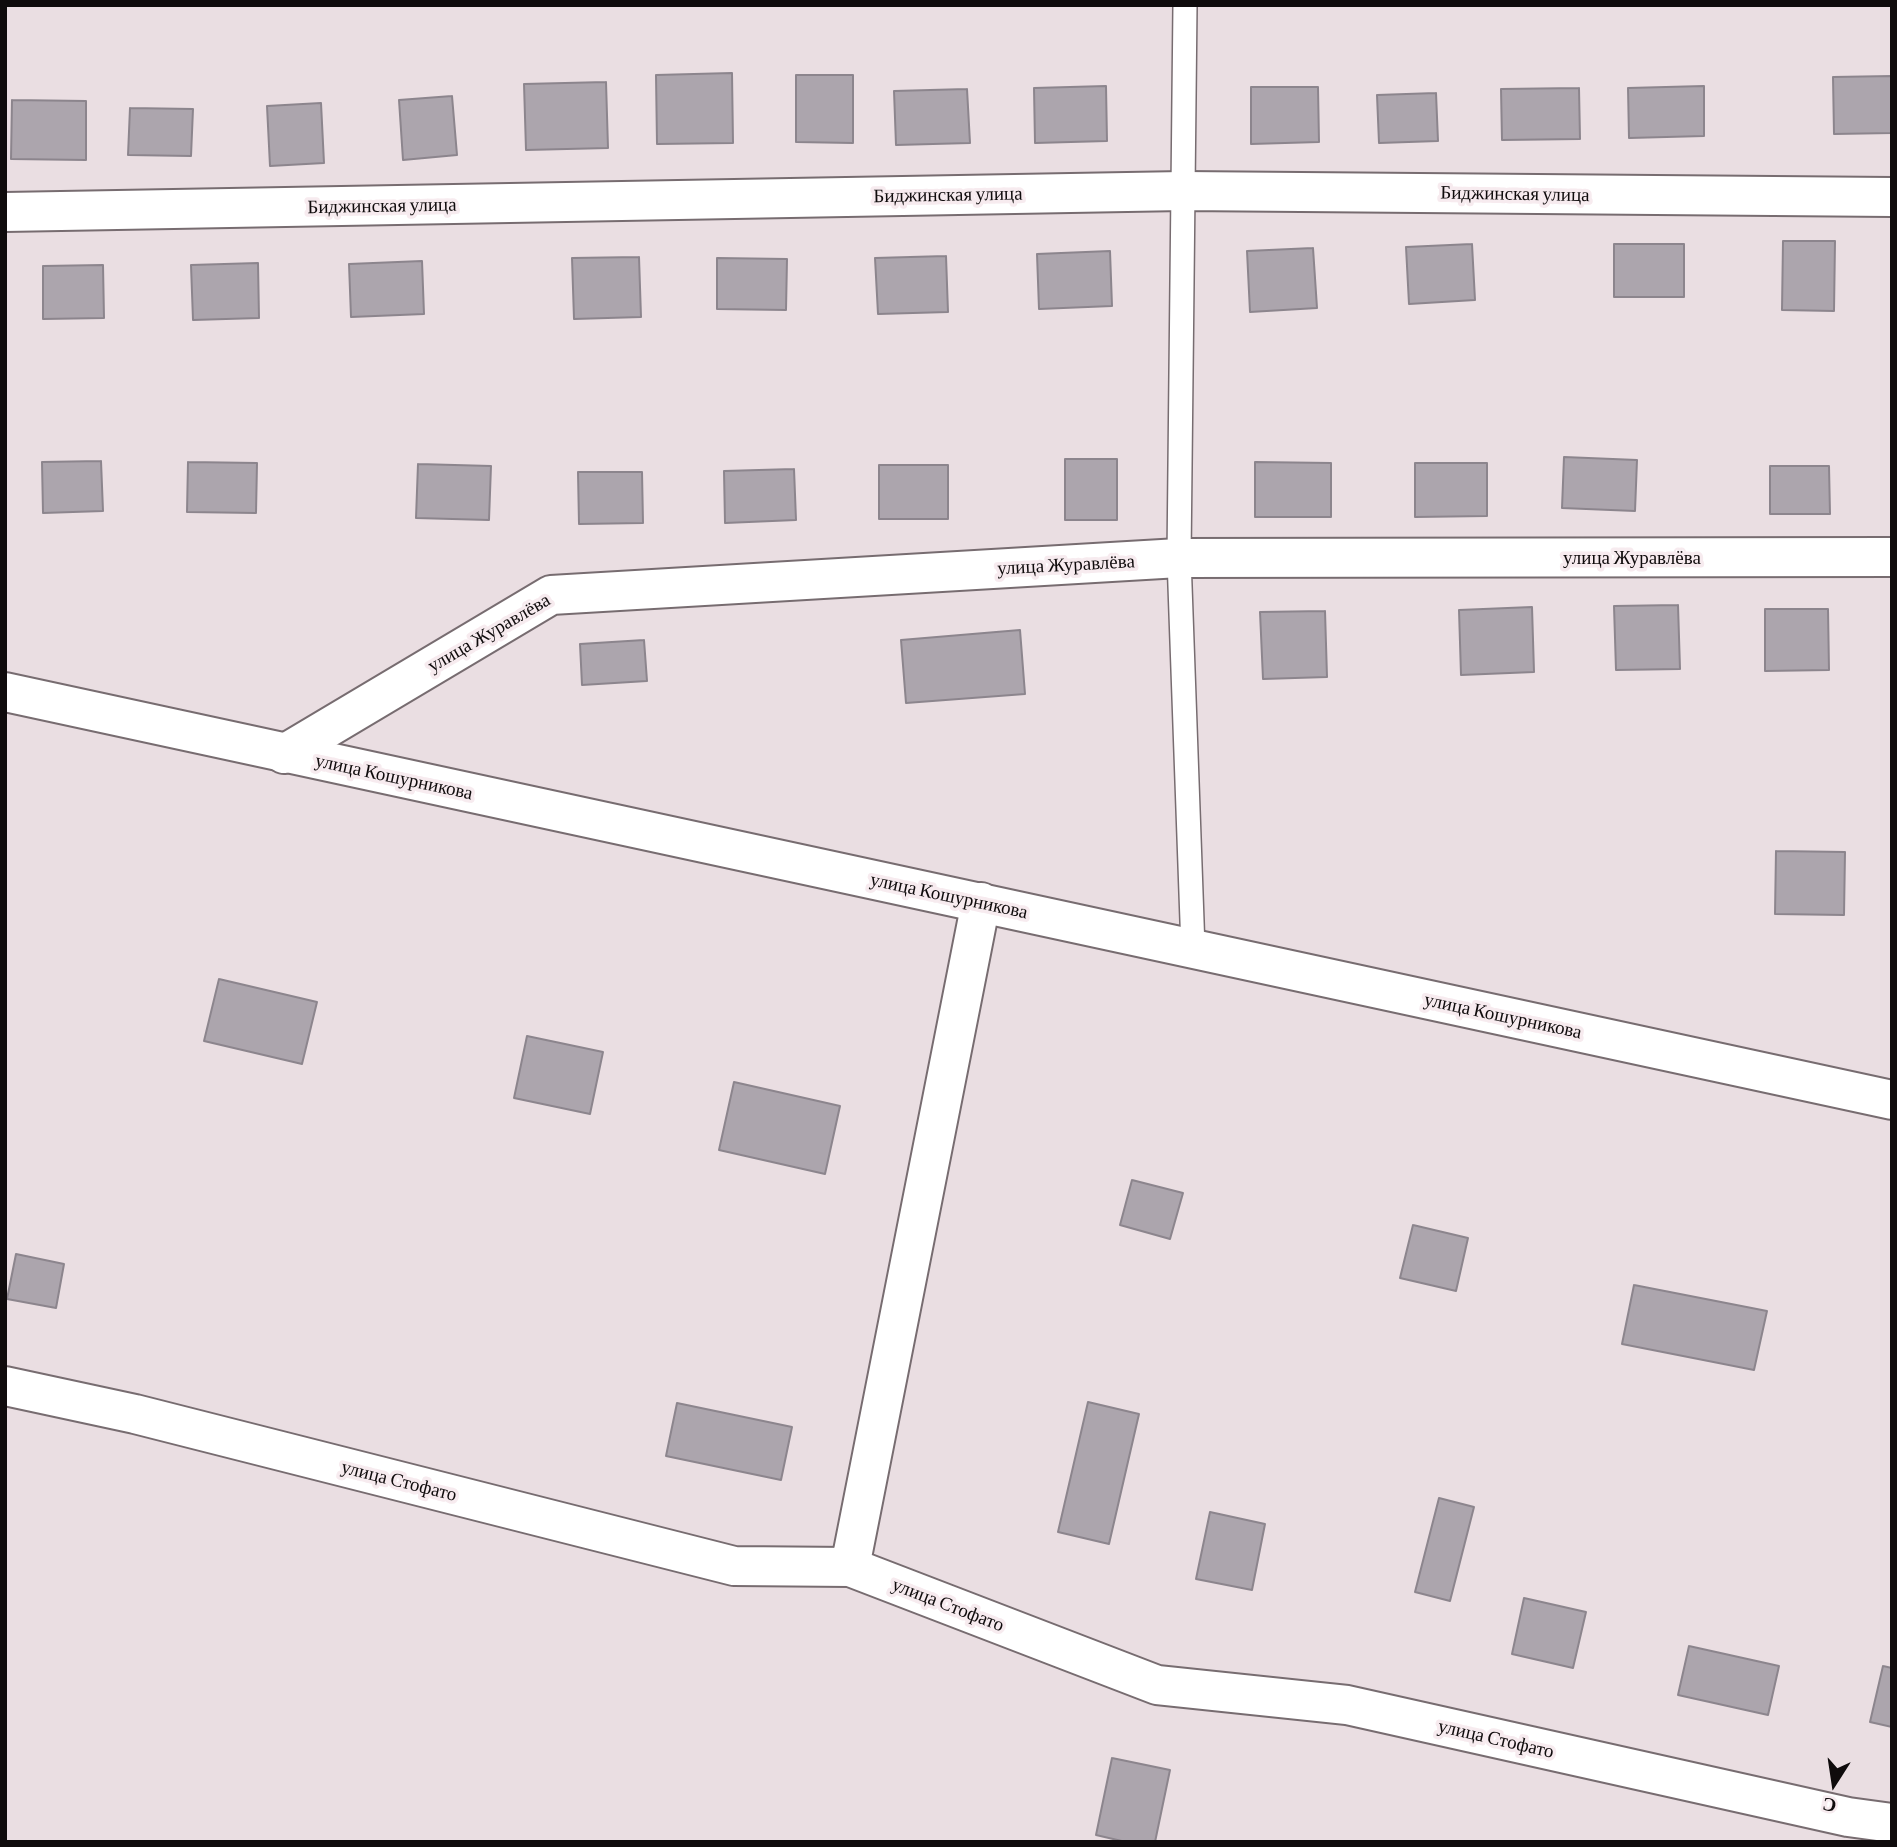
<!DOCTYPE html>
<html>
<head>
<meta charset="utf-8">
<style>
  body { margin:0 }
  #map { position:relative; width:1897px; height:1847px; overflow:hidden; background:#eadee2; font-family:"Crimson Pro",serif }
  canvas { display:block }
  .frame { position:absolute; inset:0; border:7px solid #0f0b0c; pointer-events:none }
  .north { position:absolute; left:1799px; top:1749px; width:70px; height:70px; -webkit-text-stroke:5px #f7ebef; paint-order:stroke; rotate:192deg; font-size:19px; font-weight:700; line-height:28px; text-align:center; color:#0f0b0c }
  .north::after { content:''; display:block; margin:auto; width:24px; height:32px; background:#0f0b0c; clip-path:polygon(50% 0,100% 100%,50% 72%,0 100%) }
</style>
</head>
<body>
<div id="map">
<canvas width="1897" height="1847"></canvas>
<div class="frame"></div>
<div class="north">С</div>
</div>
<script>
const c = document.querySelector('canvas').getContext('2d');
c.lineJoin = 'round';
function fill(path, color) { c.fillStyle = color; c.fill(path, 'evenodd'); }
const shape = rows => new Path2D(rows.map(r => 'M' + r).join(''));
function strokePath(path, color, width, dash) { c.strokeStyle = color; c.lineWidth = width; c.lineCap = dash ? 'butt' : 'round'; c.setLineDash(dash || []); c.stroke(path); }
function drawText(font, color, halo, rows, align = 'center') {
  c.font = font + ' "Crimson Pro",serif'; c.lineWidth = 7; c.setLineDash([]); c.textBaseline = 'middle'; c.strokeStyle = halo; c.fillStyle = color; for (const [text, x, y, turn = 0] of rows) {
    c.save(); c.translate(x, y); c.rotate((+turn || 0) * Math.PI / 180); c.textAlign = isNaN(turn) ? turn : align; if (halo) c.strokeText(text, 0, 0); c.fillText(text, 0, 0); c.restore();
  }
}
const building = shape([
  [732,73,733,143,657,144,656,75,732,73],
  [796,75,853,75,853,143,796,142,796,75],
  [1892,76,1892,133,1834,134,1833,77,1892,76],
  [606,82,608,148,526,150,524,84,606,82],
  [1106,86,1107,141,1035,143,1034,88,1106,86],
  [1704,86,1704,136,1629,138,1628,88,1704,86],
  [1251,87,1318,87,1319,142,1251,144,1251,87],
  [1579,88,1580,139,1502,140,1501,89,1579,88],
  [967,89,970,143,896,145,894,91,967,89],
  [1436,93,1438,141,1379,143,1377,95,1436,93],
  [452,96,457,155,403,160,399,100,452,96],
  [12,100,86,101,86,160,11,159,12,100],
  [321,103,324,163,270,166,267,106,321,103],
  [130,108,193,109,191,156,128,155,130,108],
  [1783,241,1835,241,1834,311,1782,310,1783,241],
  [1472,244,1475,300,1409,304,1406,247,1472,244],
  [1614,244,1684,244,1684,297,1614,297,1614,244],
  [1313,248,1317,308,1250,312,1247,251,1313,248],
  [1110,251,1112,306,1039,309,1037,254,1110,251],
  [946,256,948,312,878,314,875,258,946,256],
  [639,257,641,317,574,319,572,258,639,257],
  [717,258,787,259,786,310,717,309,717,258],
  [422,261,424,314,351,317,349,264,422,261],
  [258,263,259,318,193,320,191,265,258,263],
  [103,265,104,318,43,319,43,266,103,265],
  [1564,457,1637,460,1635,511,1562,508,1564,457],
  [1065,459,1117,459,1117,520,1065,520,1065,459],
  [101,461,103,511,43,513,42,462,101,461],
  [188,462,257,463,256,513,187,512,188,462],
  [1255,462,1331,463,1331,517,1255,517,1255,462],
  [1415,463,1487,463,1487,516,1415,517,1415,463],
  [418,464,491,466,489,520,416,518,418,464],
  [879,465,948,465,948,519,879,519,879,465],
  [1770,466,1829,466,1830,514,1770,514,1770,466],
  [794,469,796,520,725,523,724,471,794,469],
  [578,472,642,472,643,523,579,524,578,472],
  [1678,605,1680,669,1616,670,1614,606,1678,605],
  [1532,607,1534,672,1461,675,1459,610,1532,607],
  [1765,609,1828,609,1829,670,1765,671,1765,609],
  [1325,611,1327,677,1263,679,1260,612,1325,611],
  [1020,630,1025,694,906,703,901,640,1020,630],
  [644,640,647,681,582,685,580,644,644,640],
  [1776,851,1845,852,1844,915,1775,914,1776,851],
  [219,979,317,1002,302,1064,204,1041,219,979],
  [527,1036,603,1052,590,1114,514,1098,527,1036],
  [734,1082,840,1106,825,1174,719,1150,734,1082],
  [1132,1180,1183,1193,1170,1239,1120,1225,1132,1180],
  [1413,1225,1468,1238,1456,1291,1400,1278,1413,1225],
  [16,1254,64,1264,56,1308,7,1299,16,1254],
  [1634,1285,1767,1311,1754,1370,1622,1344,1634,1285],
  [1088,1402,1139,1414,1109,1544,1058,1532,1088,1402],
  [677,1403,792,1427,781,1480,666,1456,677,1403],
  [1439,1498,1474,1507,1450,1601,1415,1592,1439,1498],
  [1210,1512,1265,1524,1252,1590,1196,1579,1210,1512],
  [1524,1598,1586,1612,1573,1668,1512,1654,1524,1598],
  [1689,1646,1779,1666,1768,1715,1678,1695,1689,1646],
  [1883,1666,1892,1668,1892,1727,1870,1722,1883,1666],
  [1112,1758,1170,1770,1155,1842,1126,1842,1096,1835,1112,1758]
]);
fill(building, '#aca5ad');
strokePath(building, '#8c858d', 2);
const service = shape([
  [1185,5,1179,558,1193,949]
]);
const minor = shape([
  [5,212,1183,191,1892,197],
  [284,754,551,595,1179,558,1892,557],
  [5,1386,135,1414,734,1566,850,1567,1157,1685,1347,1705,1848,1817,1892,1823],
  [850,1567,981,902]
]);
const secondary = shape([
  [5,692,1892,1100]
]);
strokePath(service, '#776c70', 26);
strokePath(minor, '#776c70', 42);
strokePath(secondary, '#776c70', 42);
strokePath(service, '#fff', 23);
strokePath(minor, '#fff', 38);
strokePath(secondary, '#fff', 38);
drawText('19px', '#0f0b0c', '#f7ebef', [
  ["Биджинская улица",1515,194,1],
  ["Биджинская улица",948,195,-1],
  ["Биджинская улица",382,206,-1],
  ["улица Журавлёва",1632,558],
  ["улица Журавлёва",1066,565,-3],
  ["улица Журавлёва",489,633,-30],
  ["улица Кошурникова",394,777,12],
  ["улица Кошурникова",949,896,12],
  ["улица Кошурникова",1503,1016,12],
  ["улица Стофато",399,1481,14],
  ["улица Стофато",948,1605,21],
  ["улица Стофато",1496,1739,13]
]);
</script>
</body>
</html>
